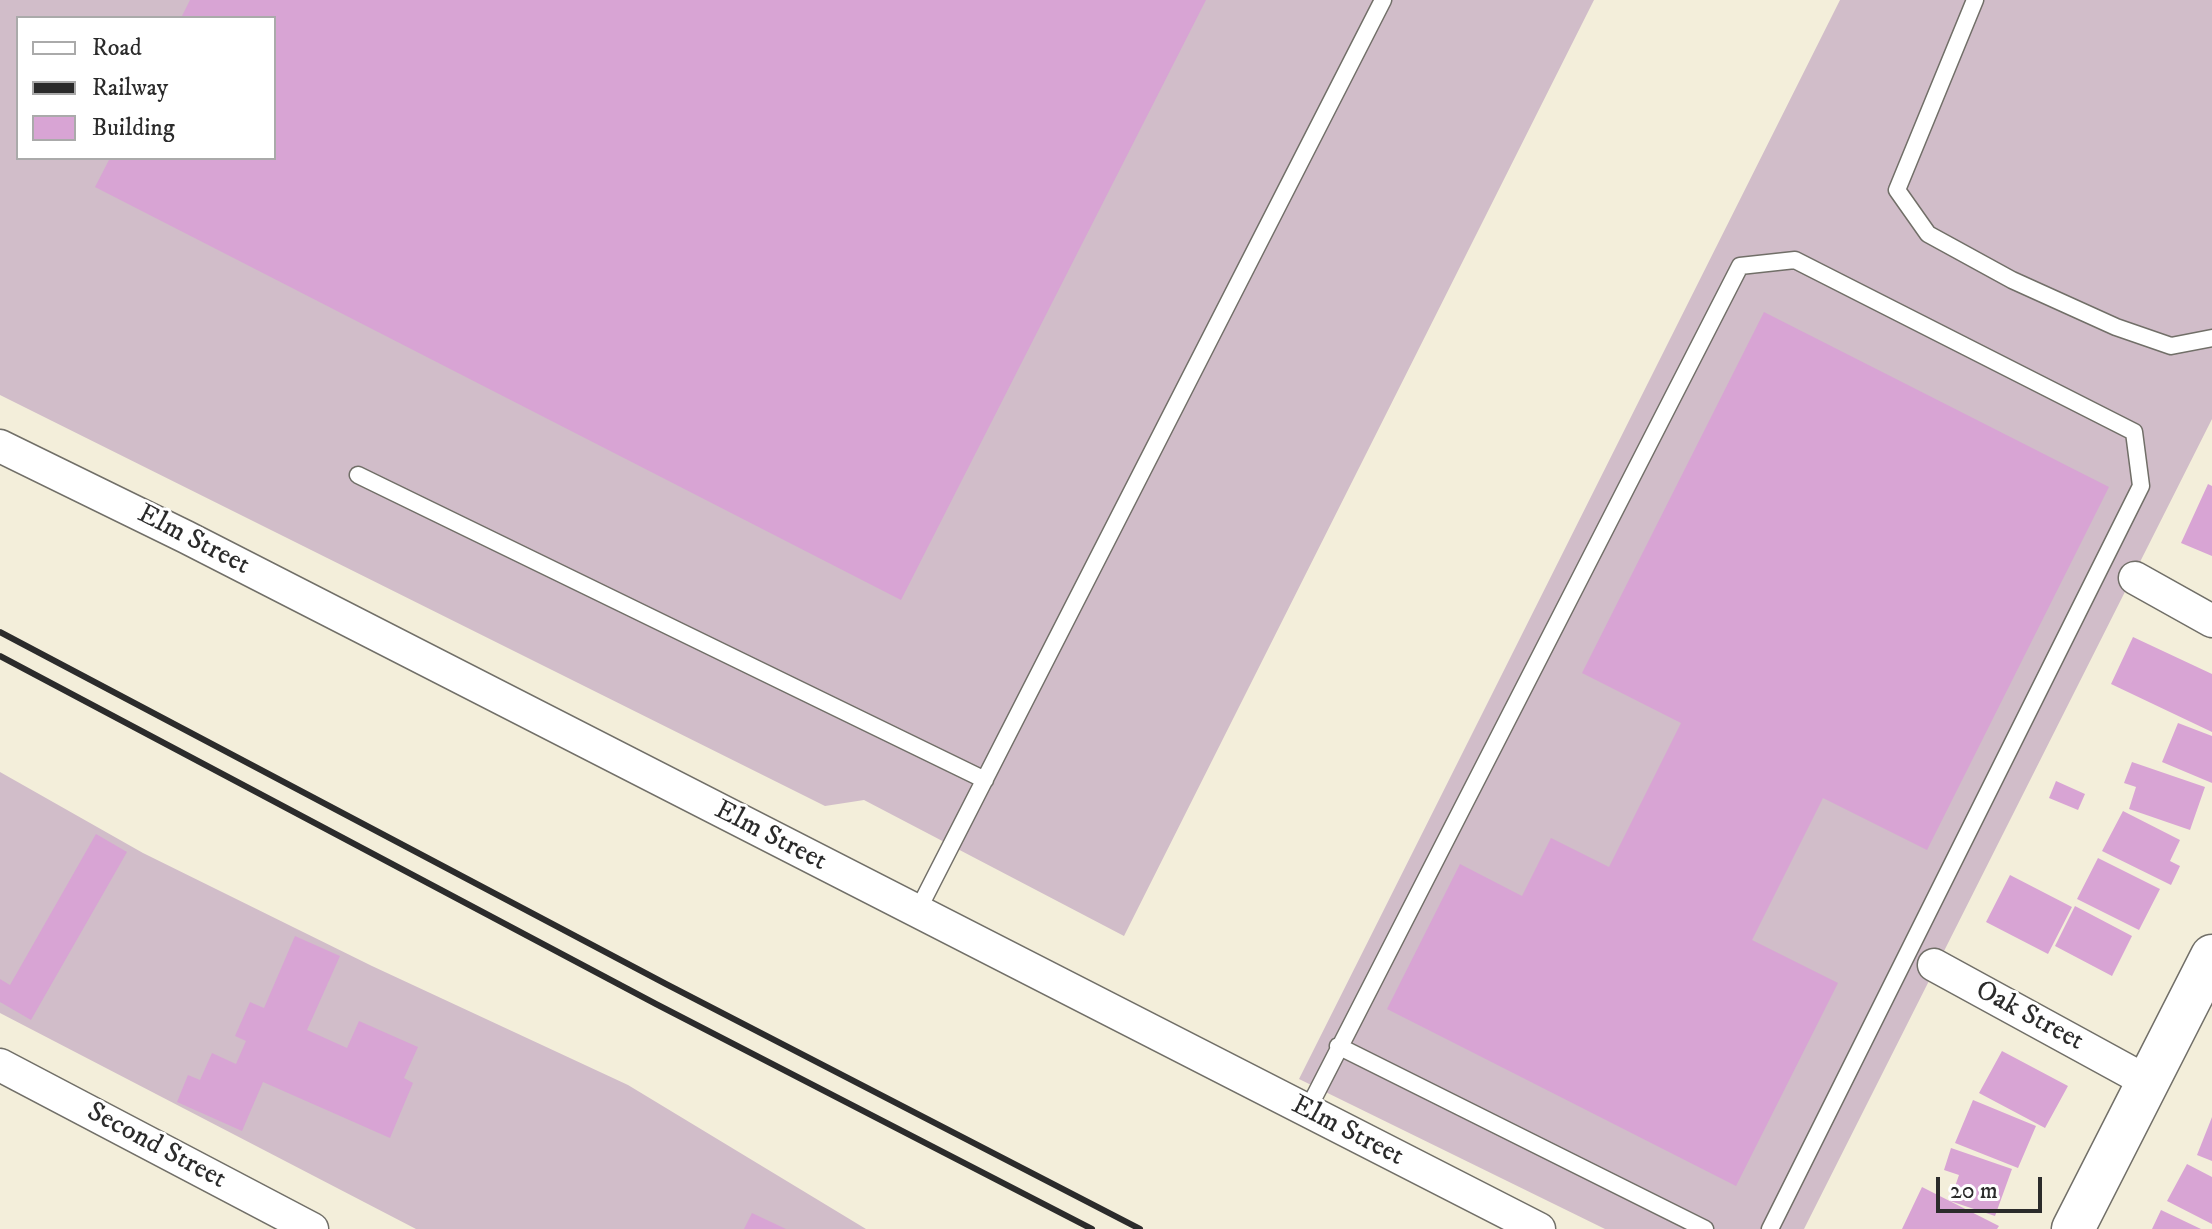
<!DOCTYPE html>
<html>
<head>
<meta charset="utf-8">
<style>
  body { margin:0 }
  #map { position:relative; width:2212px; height:1229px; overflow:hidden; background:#f3eeda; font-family:"IM FELL DW Pica",serif }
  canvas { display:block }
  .legend { position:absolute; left:16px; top:16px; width:260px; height:144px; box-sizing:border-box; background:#fff; border:2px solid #aaa; margin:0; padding:10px 14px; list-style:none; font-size:24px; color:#2b2b2b }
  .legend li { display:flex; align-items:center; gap:16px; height:40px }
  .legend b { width:40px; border:2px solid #aaa }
  .scale { position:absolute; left:1936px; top:1177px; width:106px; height:36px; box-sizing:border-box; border:4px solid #2b2b2b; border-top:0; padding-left:10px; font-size:24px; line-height:28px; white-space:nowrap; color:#2b2b2b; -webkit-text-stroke:6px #fff; paint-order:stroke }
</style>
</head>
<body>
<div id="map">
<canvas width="2212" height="1229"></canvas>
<ul class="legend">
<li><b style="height:10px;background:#fff"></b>Road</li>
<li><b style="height:10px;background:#2b2b2b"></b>Railway</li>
<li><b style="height:22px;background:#d8a4d4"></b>Building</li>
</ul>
<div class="scale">20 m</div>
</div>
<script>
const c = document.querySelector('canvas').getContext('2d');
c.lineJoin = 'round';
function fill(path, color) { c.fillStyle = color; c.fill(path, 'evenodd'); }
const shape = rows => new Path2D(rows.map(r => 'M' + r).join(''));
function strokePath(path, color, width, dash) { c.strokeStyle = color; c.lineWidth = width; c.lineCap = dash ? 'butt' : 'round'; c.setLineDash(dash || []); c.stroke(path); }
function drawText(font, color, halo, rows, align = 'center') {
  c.font = font + ' "IM FELL DW Pica",serif'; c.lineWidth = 6; c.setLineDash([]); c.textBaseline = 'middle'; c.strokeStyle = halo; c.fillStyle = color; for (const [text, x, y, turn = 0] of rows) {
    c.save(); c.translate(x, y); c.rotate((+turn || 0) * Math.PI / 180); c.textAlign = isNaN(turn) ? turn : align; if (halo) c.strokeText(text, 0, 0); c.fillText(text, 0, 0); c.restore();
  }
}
fill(shape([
  [0,0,1594,0,1124,936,864,800,825,806,0,395],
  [18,18,274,18,274,158,18,158],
  [1840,0,2212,0,2212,419,1804,1229,1605,1229,1299,1079],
  [0,772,143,853,372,966,628,1085,866,1229,416,1229,0,1013]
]), '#d1bdc9');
fill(shape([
  [190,0,1206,0,901,600,95,187,110,158,274,158,274,18,181,18],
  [1764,312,2109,487,1927,850,1823,798,1752,940,1838,983,1736,1186,1387,1009,1460,864,1522,896,1551,838,1609,867,1681,723,1582,673],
  [2208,484,2212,486,2212,556,2181,543],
  [2133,637,2212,674,2212,732,2111,684],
  [2178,723,2212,736,2212,783,2162,762],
  [2132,762,2205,787,2190,830,2129,809,2136,787,2124,783],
  [2056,781,2085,794,2078,810,2049,798],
  [2123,811,2180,840,2170,861,2180,866,2171,885,2102,851],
  [96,834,127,852,31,1020,0,1002,0,979,10,985],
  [2098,858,2160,889,2139,930,2077,899],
  [2010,875,2072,907,2048,954,1986,922],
  [2075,906,2132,936,2112,976,2055,946],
  [295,936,340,956,307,1030,347,1048,359,1021,418,1047,404,1078,413,1083,390,1138,263,1082,242,1131,177,1102,188,1075,200,1080,212,1053,236,1064,246,1041,235,1036,250,1002,264,1008],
  [2002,1051,2068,1086,2045,1128,1979,1093],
  [1973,1100,2036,1126,2018,1168,1955,1143],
  [2212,1117,2212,1161,2197,1155],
  [1951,1148,2012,1169,1995,1216,1950,1201,1959,1175,1944,1170],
  [2187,1164,2212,1177,2212,1224,2167,1201],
  [1922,1187,1999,1226,1997,1229,1902,1229],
  [2161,1210,2201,1229,2152,1229],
  [752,1213,786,1229,744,1229]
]), '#d8a4d4');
const service = shape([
  [1975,0,1897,190,1928,234,2012,280,2116,327,2171,346,2212,338],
  [358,475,985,780],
  [917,912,1383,0],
  [1338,1046,1705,1229],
  [1307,1111,1740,266,1795,260,2134,432,2141,486,1770,1229]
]);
const minor = shape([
  [0,446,186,537,1539,1229],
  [2135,578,2212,621],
  [1934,965,2148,1082],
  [0,1065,312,1229]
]);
const tertiary = shape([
  [2073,1229,2212,956]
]);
strokePath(service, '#716f68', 19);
strokePath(minor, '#716f68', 35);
strokePath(tertiary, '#716f68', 45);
strokePath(service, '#fff', 16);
strokePath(minor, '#fff', 32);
strokePath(tertiary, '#fff', 42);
strokePath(shape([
  [0,632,666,984,1140,1229],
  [0,656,656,1004,1092,1229]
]), '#2b2b2b', 6);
drawText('28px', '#2b2b2b', '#fff', [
  ["Elm Street",193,541,27],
  ["Elm Street",770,837,27],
  ["Oak Street",2029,1017,28],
  ["Elm Street",1347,1132,27],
  ["Second Street",156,1147,28]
]);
</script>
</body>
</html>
